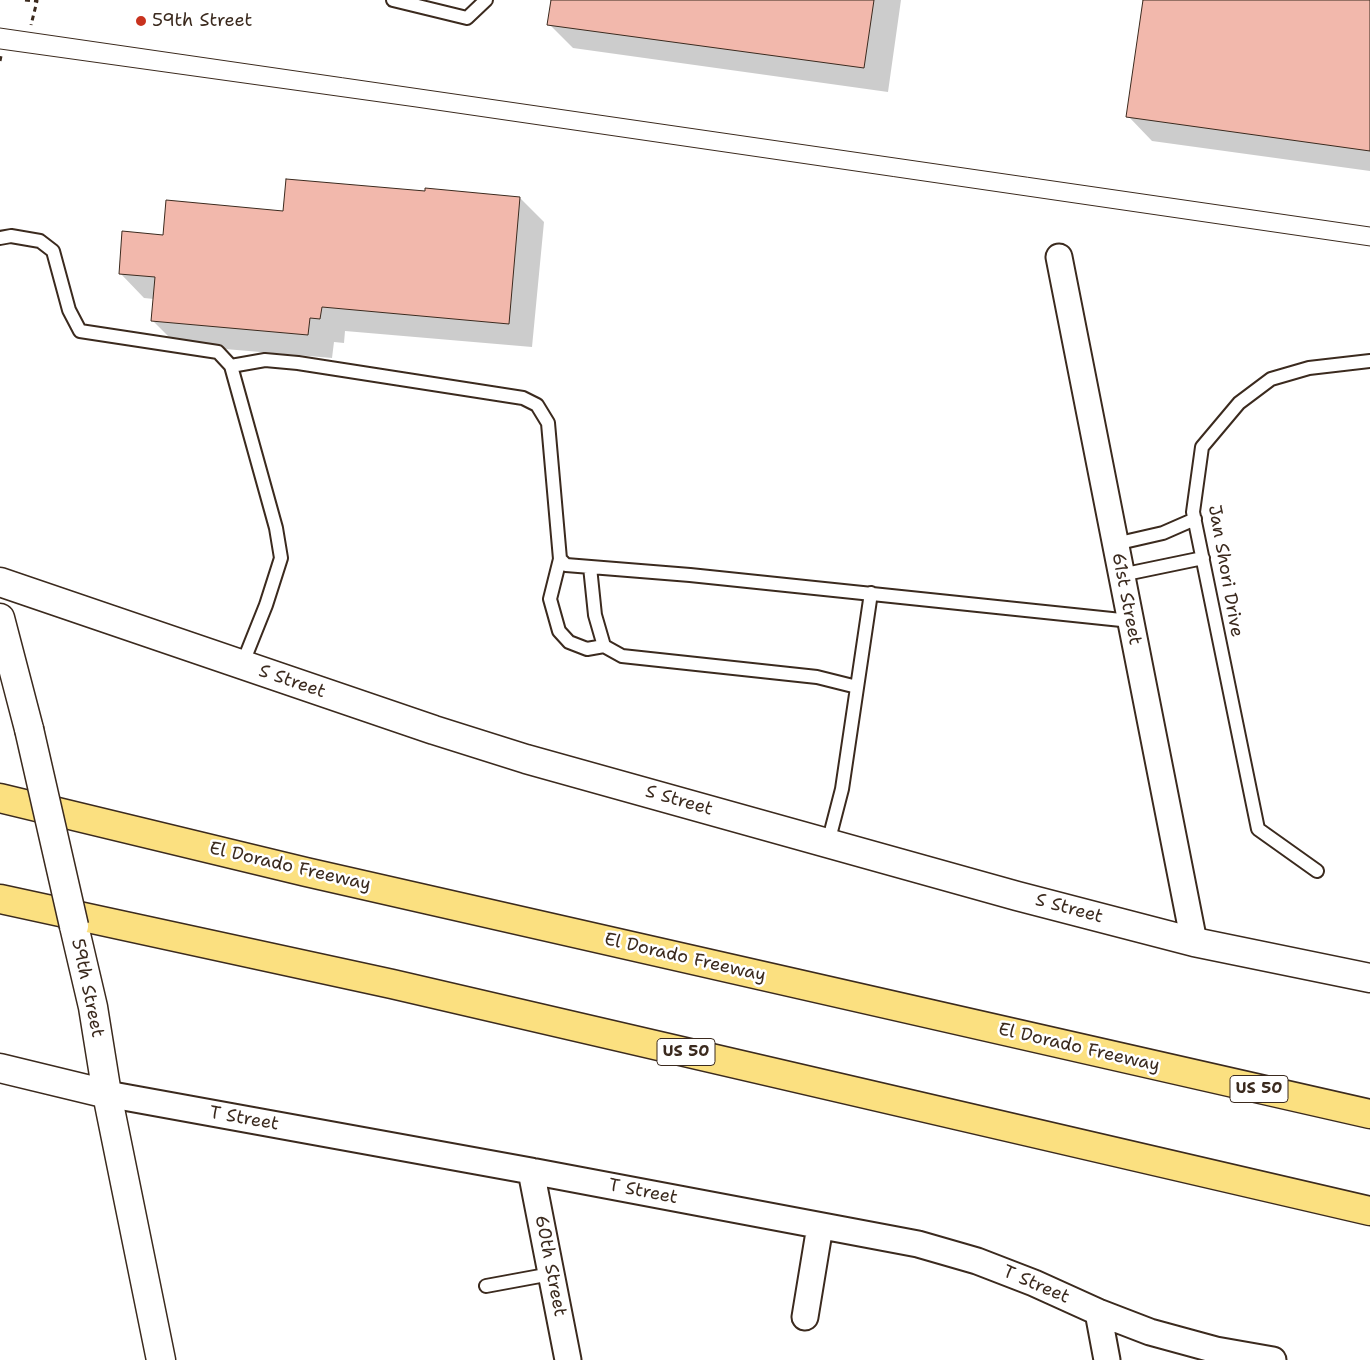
<!DOCTYPE html>
<html>
<head>
<meta charset="utf-8">
<style>
  body { margin:0 }
  canvas { display:block; background:#fff }
</style>
</head>
<body>
<canvas width="1370" height="1360"></canvas>
<script>
const c = document.querySelector('canvas').getContext('2d');
c.lineJoin = 'round';
function fill(path, color) { c.fillStyle = color; c.fill(path, 'evenodd'); }
const shape = rows => new Path2D(rows.map(r => 'M' + r).join(''));
function strokePath(path, color, width, dash) { c.strokeStyle = color; c.lineWidth = width; c.lineCap = dash ? 'butt' : 'round'; c.setLineDash(dash || []); c.stroke(path); }
function drawText(font, color, halo, rows, align = 'center') {
  c.font = font + ' "Shantell Sans",sans-serif'; c.lineWidth = 5; c.setLineDash([]); c.textBaseline = 'middle'; c.strokeStyle = halo; c.fillStyle = color; for (const [text, x, y, turn = 0] of rows) {
    c.save(); c.translate(x, y); c.rotate((+turn || 0) * Math.PI / 180); c.textAlign = isNaN(turn) ? turn : align; if (halo) c.strokeText(text, 0, 0); c.fillText(text, 0, 0); c.restore();
  }
}
fill(shape([
  [552,0,901,0,888,92,573,48,549,24],
  [1144,0,1370,0,1370,171,1152,141,1128,116],
  [426,193,520,198,544,222,532,347,345,331,344,343,334,342,332,358,177,345,152,320,154,299,144,298,120,273,164,236,285,212]
]), '#0003');
const building = shape([
  [551,0,874,0,864,68,547,25,551,0],
  [1143,0,1370,0,1370,151,1126,117,1143,0],
  [286,179,425,191,425,188,520,197,509,324,322,307,320,319,310,318,308,335,151,321,155,277,119,274,122,231,163,235,166,200,283,211,286,179]
]);
fill(building, '#f2b8ac');
strokePath(building, '#3b2a1e', 1);
const lane = shape([
  [393,0,467,18,486,0],
  [0,238,11,236,40,241,53,251,69,310,80,331,218,352,231,366,276,528,281,558,266,605,242,665],
  [231,366,265,360,298,363,523,398,537,405,548,423,560,559,550,599,559,631,569,642,587,649,604,646],
  [1115,544,1163,533,1195,519],
  [560,559,566,565,690,575,1131,621],
  [590,567,595,615,604,646,622,656,817,677,857,687],
  [1121,575,1203,558],
  [828,843,842,789,871,593],
  [1317,871,1258,829,1193,512,1202,447,1239,403,1271,379,1309,368,1370,361],
  [486,1286,551,1274]
]);
const street = shape([
  [1059,257,1194,942],
  [107,1094,531,1171,918,1244,977,1261,1034,1283,1098,1312,1150,1332,1216,1350,1273,1360],
  [531,1171,568,1360],
  [1098,1312,1107,1360],
  [805,1317,820,1226]
]);
const secondary = shape([
  [0,582,434,730,526,759,1017,896,1194,942,1370,978],
  [0,618,29,729],
  [74,926,93,1007,107,1094,161,1360],
  [0,1068,107,1094]
]);
const highway = shape([
  [0,798,306,872,1370,1114],
  [0,899,392,984,1370,1211]
]);
strokePath(lane, '#3b2a1e', 16);
strokePath(street, '#3b2a1e', 29);
strokePath(secondary, '#3b2a1e', 31);
strokePath(highway, '#3b2a1e', 31);
strokePath(shape([
  [25,0,37,1,31,25],
  [0,61,1,56]
]), '#3b2a1e', 3, [5, 4]);
strokePath(lane, '#fff', 12);
strokePath(street, '#fff', 25);
strokePath(secondary, '#fff', 28);
strokePath(highway, '#fbe080', 28);
strokePath(shape([
  [0,28,1370,227],
  [0,49,416,107,1370,246]
]), '#3b2a1e', 1);
const secondaryBridge = shape([
  [29,729,74,926]
]);
strokePath(secondaryBridge, '#3b2a1e', 31, []);
strokePath(secondaryBridge, '#fff', 28);
for (const [x, y, r, color] of [
  [141,21,6,"#c8321e"]
]) { const dot = new Path2D(); dot.arc(x, y, r, 0, 2 * Math.PI); c.fillStyle = color; c.fill(dot); strokePath(dot, '#fff', 2); }
for (const [x, y, w] of [
  [686,1052,58],
  [1259,1089,58]
]) { const box = new Path2D(); box.roundRect(x - w / 2, y - 13.5, w, 27, 4); c.fillStyle = '#fff'; c.fill(box); strokePath(box, '#3b2a1e', 1); }
drawText('bold 16px', '#3b2a1e', null, [
  ["US 50",686,1052],
  ["US 50",1259,1089]
]);
drawText('18px', '#3b2a1e', '#fff', [
  ["59th Street",152,21]
], 'left');
drawText('18px', '#3b2a1e', '#fff', [
  ["Jan Shori Drive",1225,571,80],
  ["61st Street",1126,599,79],
  ["S Street",292,682,19],
  ["S Street",679,801,16],
  ["El Dorado Freeway",290,867,13],
  ["S Street",1069,909,15],
  ["El Dorado Freeway",685,958,13],
  ["59th Street",87,988,78],
  ["El Dorado Freeway",1079,1048,13],
  ["T Street",244,1119,10],
  ["T Street",643,1192,11],
  ["60th Street",550,1266,79],
  ["T Street",1036,1285,23]
]);
</script>
</body>
</html>
